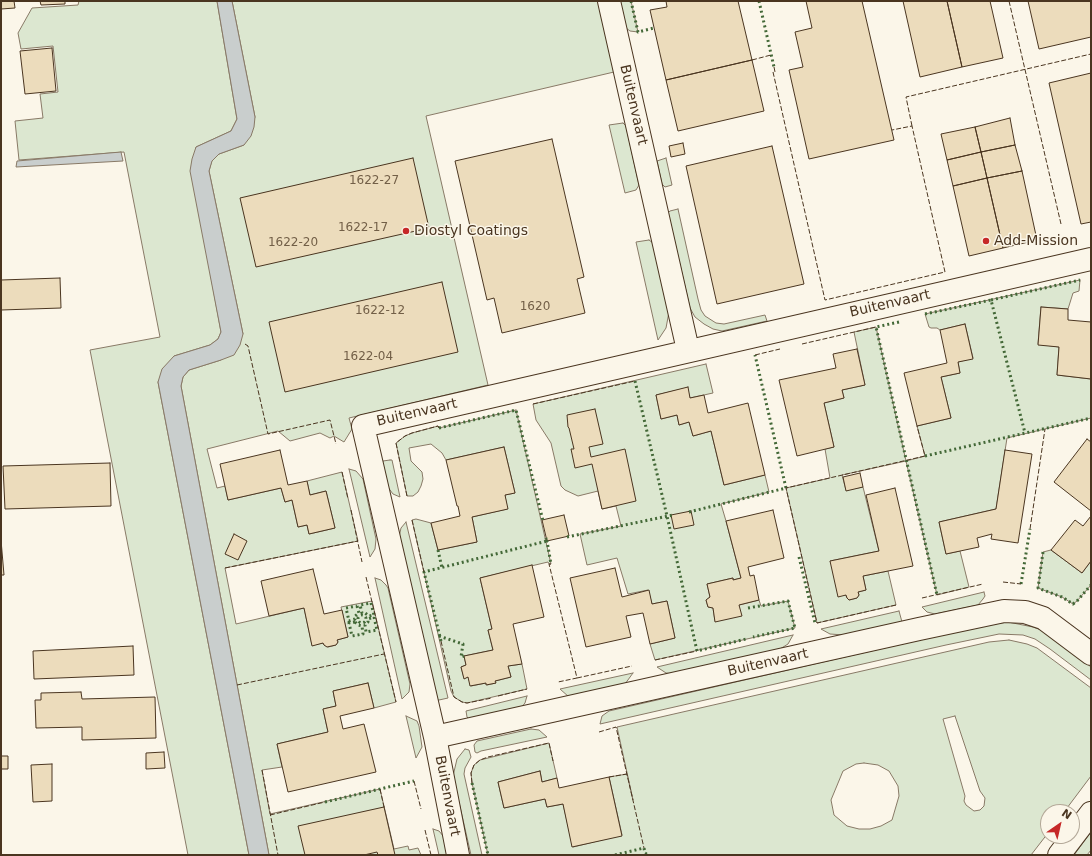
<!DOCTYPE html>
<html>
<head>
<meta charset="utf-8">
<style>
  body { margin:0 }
  #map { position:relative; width:1092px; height:856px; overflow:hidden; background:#fbf6e9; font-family:"DejaVu Sans",sans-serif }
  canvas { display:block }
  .frame { position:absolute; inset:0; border:2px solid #4a3520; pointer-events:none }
  .north { position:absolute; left:1040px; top:804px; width:40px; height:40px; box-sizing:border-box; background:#fbf6e9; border:1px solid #b4a999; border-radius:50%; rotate:34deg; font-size:11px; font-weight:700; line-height:16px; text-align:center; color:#4a3520 }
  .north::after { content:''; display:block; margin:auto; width:14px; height:18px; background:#c62828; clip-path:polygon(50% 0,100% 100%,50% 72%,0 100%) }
</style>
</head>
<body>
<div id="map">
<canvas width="1092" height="856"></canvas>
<div class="frame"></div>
<div class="north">N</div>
</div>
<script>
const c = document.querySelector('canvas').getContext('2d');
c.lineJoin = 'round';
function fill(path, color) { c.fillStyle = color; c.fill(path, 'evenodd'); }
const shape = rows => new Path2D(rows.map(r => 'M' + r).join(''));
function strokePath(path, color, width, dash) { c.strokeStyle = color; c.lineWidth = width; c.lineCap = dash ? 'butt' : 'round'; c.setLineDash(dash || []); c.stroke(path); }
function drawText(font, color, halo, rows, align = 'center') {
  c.font = font + ' "DejaVu Sans",sans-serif'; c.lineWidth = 3; c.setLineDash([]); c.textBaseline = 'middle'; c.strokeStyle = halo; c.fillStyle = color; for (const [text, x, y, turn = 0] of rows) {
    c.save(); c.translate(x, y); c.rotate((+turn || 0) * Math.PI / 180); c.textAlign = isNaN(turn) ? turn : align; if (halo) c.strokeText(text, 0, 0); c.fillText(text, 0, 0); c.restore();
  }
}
const green = shape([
  [79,1,217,1,237,119,231,131,196,147,211,277,221,332,218,339,210,345,174,356,158,382,249,855,188,855,90,350,160,337,124,152,19,160,15,121,43,118,40,94,58,92,53,46,21,49,18,33,32,8,78,5,79,1],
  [232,1,598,1,614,72,426,116,488,385,349,418,352,429,344,442,334,436,330,438,320,433,290,441,278,431,207,449,217,488,225,486,228,500,281,488,285,502,292,500,298,527,307,525,309,534,335,528,326,491,310,495,307,481,342,472,358,541,225,568,236,624,304,608,312,645,323,643,324,645,328,647,336,645,338,642,337,640,348,637,341,607,372,601,396,702,374,708,368,683,333,691,336,706,323,709,328,732,277,744,282,767,262,770,270,814,380,789,394,849,408,846,409,850,418,848,421,855,269,855,181,386,183,377,189,370,221,360,243,334,209,171,212,160,219,154,244,145,255,117,232,1],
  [620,1,631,1,638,32,630,31,626,28,620,1],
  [623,123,626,126,639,185,636,190,625,193,609,125,623,123],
  [666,158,672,185,665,187,662,184,657,161,666,158],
  [678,209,698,299,701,310,705,316,716,323,724,324,765,315,767,321,722,331,713,329,704,324,695,317,690,308,668,213,670,211,678,209],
  [649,240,653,243,669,312,666,328,658,340,636,242,649,240],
  [1080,280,1079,291,1073,293,1068,309,1041,307,1038,344,1059,347,1057,375,1091,379,1091,418,1007,438,996,509,939,522,946,554,960,551,969,587,937,595,906,461,842,475,846,490,863,487,879,551,830,561,847,598,849,600,857,598,859,595,858,592,866,590,863,576,888,571,896,605,817,623,786,488,830,478,825,449,834,447,824,403,844,398,842,390,865,385,854,332,876,327,906,461,925,456,917,426,951,418,941,377,960,373,958,362,973,358,965,324,940,330,937,328,931,328,929,327,925,314,1080,280],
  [706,364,713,393,690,398,687,388,656,395,661,419,677,415,679,425,689,422,693,436,711,431,724,485,765,475,769,492,721,504,726,521,741,578,733,580,733,578,707,584,710,597,706,600,708,607,713,608,715,621,739,605,759,600,761,606,788,601,795,628,655,660,650,644,675,638,667,601,652,604,648,590,628,594,617,558,587,565,580,534,621,526,616,506,602,509,598,491,578,496,565,490,561,486,551,443,536,420,533,404,706,364],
  [516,410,551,564,549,564,548,562,480,578,492,629,488,630,493,650,464,656,466,665,461,667,464,678,468,677,471,686,486,683,487,685,496,683,495,681,511,677,508,666,522,664,527,689,467,703,462,702,454,697,451,691,412,520,416,519,431,523,438,550,477,542,472,517,507,509,505,495,515,493,504,447,446,460,442,453,431,444,409,448,411,461,422,472,423,479,421,486,418,492,413,496,407,496,396,443,405,436,412,433,438,426,439,428,516,410],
  [390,460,392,460,400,497,393,494,387,486,382,464,383,461,390,460],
  [349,469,356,471,363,479,376,539,375,549,370,557,349,469],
  [406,522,448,698,439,700,437,700,399,537,401,528,406,522],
  [1051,550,1082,573,1091,561,1091,585,1077,601,1073,604,1062,597,1038,588,1043,552,1051,550],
  [375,578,381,580,386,585,388,588,410,684,409,692,402,699,375,578],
  [984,592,985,596,983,599,978,605,935,614,927,612,922,607,984,592],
  [899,611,902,622,844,635,830,634,821,629,899,611],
  [1008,622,1033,627,1041,630,1061,643,1091,667,1091,680,1050,649,1035,639,1023,635,999,634,946,645,600,724,602,716,609,711,980,626,1008,622],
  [793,635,788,644,780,649,675,674,666,673,657,667,793,635],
  [1009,640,1027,644,1037,648,1091,688,1091,776,1064,812,1048,812,1048,833,1031,855,488,855,472,783,471,773,474,765,480,760,549,743,557,778,542,782,540,771,498,782,504,808,545,799,547,807,563,804,573,847,622,835,609,777,627,774,633,800,617,727,989,642,1009,640],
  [955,716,980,791,985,798,984,806,980,810,974,811,966,805,964,801,965,796,943,719,955,716],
  [864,763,878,765,889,771,898,786,899,796,892,820,881,826,870,829,859,829,847,826,834,815,831,800,843,771,856,764,864,763],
  [633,673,625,684,569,697,560,689,633,673],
  [527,696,525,703,520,709,469,719,467,717,466,711,527,696],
  [406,716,417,721,419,726,422,747,416,758,406,716],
  [531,729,539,730,547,737,481,751,477,753,475,752,474,745,477,741,531,729],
  [465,749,469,750,471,757,465,768,464,774,482,855,471,855,453,776,457,759,465,749],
  [433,829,439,831,444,837,449,855,439,855,433,829],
  [1091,832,1091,850,1087,855,1074,855,1091,832]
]);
fill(green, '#dce7d0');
strokePath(green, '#887966', 1);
const water = shape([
  [217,1,232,1,255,117,254,127,251,136,244,145,219,154,212,161,209,171,243,334,240,345,234,355,221,360,189,370,183,377,181,386,269,855,249,855,158,382,162,369,174,356,210,345,218,339,221,332,190,171,192,159,196,147,231,131,237,119,217,1],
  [121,152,123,161,16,167,17,161,121,152]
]);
fill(water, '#c9cecd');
strokePath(water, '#887966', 1);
const building = shape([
  [1,1,14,1,15,8,1,9,1,1],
  [40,1,65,1,65,4,41,5,40,1],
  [666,1,738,1,752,60,666,80,650,10,667,7,666,1],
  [806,1,862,1,894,140,809,159,789,70,803,67,795,32,812,28,806,1],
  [903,1,947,1,962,67,920,77,903,1],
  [947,1,990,1,1003,58,962,67,947,1],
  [1028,1,1091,1,1091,37,1039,49,1028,1],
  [52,48,56,91,25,94,20,51,52,48],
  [752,60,764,111,678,131,666,80,752,60],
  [1091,73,1091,222,1081,224,1049,83,1091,73],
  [1010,118,1015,145,981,152,975,127,1010,118],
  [975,127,981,152,947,160,941,134,975,127],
  [552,139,584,277,577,279,585,313,502,333,494,298,487,300,455,161,552,139],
  [683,143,685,154,671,157,669,146,683,143],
  [1015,145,1022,171,987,178,981,152,1015,145],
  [772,146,804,284,717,304,686,166,772,146],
  [981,152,987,178,953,186,947,160,981,152],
  [413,158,429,228,256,267,240,198,413,158],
  [1022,171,1037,240,1003,248,987,178,1022,171],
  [987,178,1003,248,969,256,953,186,987,178],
  [60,278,61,308,1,310,1,280,60,278],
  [442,282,458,352,285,392,269,322,442,282],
  [1041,307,1068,309,1068,320,1091,322,1091,379,1057,375,1059,347,1038,345,1041,307],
  [965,324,973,359,958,362,960,373,941,377,951,418,917,426,904,373,947,363,940,330,965,324],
  [857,349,865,385,842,390,844,398,824,403,834,447,797,456,779,380,836,368,833,354,857,349],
  [688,387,690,398,704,395,708,413,748,403,765,475,724,485,711,431,693,436,689,422,679,425,677,415,661,419,656,395,688,387],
  [595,409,603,444,589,447,591,457,625,449,636,501,602,509,592,464,575,468,571,449,574,449,569,428,568,427,567,415,595,409],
  [1087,439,1091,442,1091,511,1054,482,1087,439],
  [504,447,515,493,505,495,508,509,472,517,477,542,438,550,431,523,460,516,458,506,457,506,446,460,504,447],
  [280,450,288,485,307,481,310,495,326,491,335,528,309,534,307,525,298,527,292,500,285,502,281,488,228,500,220,464,280,450],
  [1005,450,1032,454,1018,543,991,539,992,534,977,538,979,547,946,554,939,522,996,509,1005,450],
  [110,463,111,506,5,509,3,466,110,463],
  [860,473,863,487,846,491,843,477,860,473],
  [895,488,913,566,863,576,866,590,858,592,859,595,857,598,849,600,847,598,846,595,838,597,830,561,879,551,866,495,895,488],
  [773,510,784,558,748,567,750,576,754,575,759,600,739,605,742,616,715,622,713,608,708,607,706,600,710,597,707,584,733,578,733,580,741,578,726,521,773,510],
  [691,511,694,525,674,529,671,515,691,511],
  [564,515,569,536,547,541,542,520,564,515],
  [1091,516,1091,561,1082,573,1051,550,1075,520,1083,526,1091,516],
  [234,534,247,541,238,560,225,554,234,534],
  [1,540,4,575,1,575,1,540],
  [532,565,544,617,513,624,522,664,508,666,511,677,495,681,496,683,486,685,486,683,470,686,468,677,464,679,461,667,466,665,464,656,493,650,488,630,492,629,480,578,532,565],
  [615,568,622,597,649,590,652,604,667,601,675,638,650,644,643,613,626,616,631,637,586,647,570,578,615,568],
  [313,569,324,614,342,610,348,637,337,640,338,642,336,645,327,647,324,645,323,643,312,646,304,608,269,616,261,581,313,569],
  [133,646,134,675,34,679,33,651,133,646],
  [368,683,374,708,340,716,343,729,364,724,376,772,288,792,277,744,328,732,323,709,336,706,333,691,368,683],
  [81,692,82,699,155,697,156,738,82,740,82,727,36,728,35,700,41,700,41,693,81,692],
  [164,752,165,768,146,769,146,753,164,752],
  [1,756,8,756,8,769,1,769,1,756],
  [52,764,52,801,33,802,31,765,52,764],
  [540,771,542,782,557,778,559,788,609,777,622,836,572,847,563,804,547,807,545,799,504,808,498,782,540,771],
  [384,807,395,855,378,855,377,852,364,855,305,855,298,826,384,807]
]);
fill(building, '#ecdcbc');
strokePath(building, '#4a3520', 1);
const minor = shape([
  [609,1,688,350],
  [435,737,919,629,1004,611,1025,612,1043,618,1091,654],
  [458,855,435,737,363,426,1091,259],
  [1059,855,1091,813]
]);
strokePath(minor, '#4a3520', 24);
strokePath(minor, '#fbf6e9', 22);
strokePath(shape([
  [631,1,638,32,654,28],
  [759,1,774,67],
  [991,300,1080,280],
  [925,314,991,300,1025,433],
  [899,322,876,327,937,595],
  [635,381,667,516,697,651,746,639],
  [439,428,516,410,543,521],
  [925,456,1091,418],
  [689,512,786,488,755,355],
  [567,537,673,515],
  [548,541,547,541,551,564],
  [438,550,442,568],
  [1043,552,1038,588,1062,597,1073,604,1077,601,1091,585],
  [799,557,815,623],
  [1021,584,1030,529],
  [371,603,374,615,369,616,365,613,362,613,360,605,371,603],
  [357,606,359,613,355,616,355,619,349,621,346,608,357,606],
  [748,608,788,601,795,628,753,637],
  '358 619a4 4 0 1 1 8 0a4 4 0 1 1-8 0Z',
  [374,617,377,630,366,632,365,625,368,622,368,619,374,617],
  [355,622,358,625,362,626,363,634,352,636,349,623,355,622],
  [439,636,463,644,461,657,464,656],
  [441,641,424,572,547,541,546,538],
  [472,783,488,855],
  [325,802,414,781],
  [615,855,644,848,645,853,648,855]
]), '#436837', 3, [2, 3]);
strokePath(shape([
  [1009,1,1061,224],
  [752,60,771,55],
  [774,67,775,72,773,72,825,300,945,272,912,126,892,130],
  [912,126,906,97,1091,54],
  [245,344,248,346,268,434,330,420,336,444],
  [802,344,876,327],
  [755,355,780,349],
  [533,404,635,381],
  [342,472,348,499],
  [407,496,396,443,405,436,412,433,438,426,439,428],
  [351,510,362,562],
  [412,520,424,572],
  [1030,529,1045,429],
  [551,564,549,564,577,678,558,682],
  [225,568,358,541],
  [366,577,396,702],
  [1003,582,1021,584],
  [922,598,983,584],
  [896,605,817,623,786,488,925,456,917,426],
  [441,641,454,697,462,702,467,703,492,698],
  [655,660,697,651],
  [577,678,632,666],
  [237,685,384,654],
  [498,696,527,689],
  [599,732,616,727,644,848],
  [262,770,278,855],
  [609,777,627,774],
  [414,781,421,809],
  [472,783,471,773,474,765,480,760,488,757,549,743,553,761],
  [380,789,384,807],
  [270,815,325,802],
  [425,830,431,855]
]), '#4a3520', 1, [5, 2]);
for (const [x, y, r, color] of [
  [406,231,4,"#c62828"],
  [986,241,4,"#c62828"]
]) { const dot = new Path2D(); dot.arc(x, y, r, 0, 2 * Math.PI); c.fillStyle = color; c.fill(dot); strokePath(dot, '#fbf6e9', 1.5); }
drawText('12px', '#725f47', null, [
  ["1622-27",374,181],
  ["1622-17",363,228],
  ["1622-20",293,243],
  ["1620",535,307],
  ["1622-12",380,311],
  ["1622-04",368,357]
]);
drawText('14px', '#4a3520', '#fbf6e9', [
  ["Buitenvaart",633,105,77],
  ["Buitenvaart",890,304,-13],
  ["Buitenvaart",417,413,-13],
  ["Buitenvaart",768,663,-13],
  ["Buitenvaart",447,796,79]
]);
drawText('14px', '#4a3520', '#fbf6e9', [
  ["Diostyl Coatings",414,231],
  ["Add-Mission",994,241]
], 'left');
</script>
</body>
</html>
